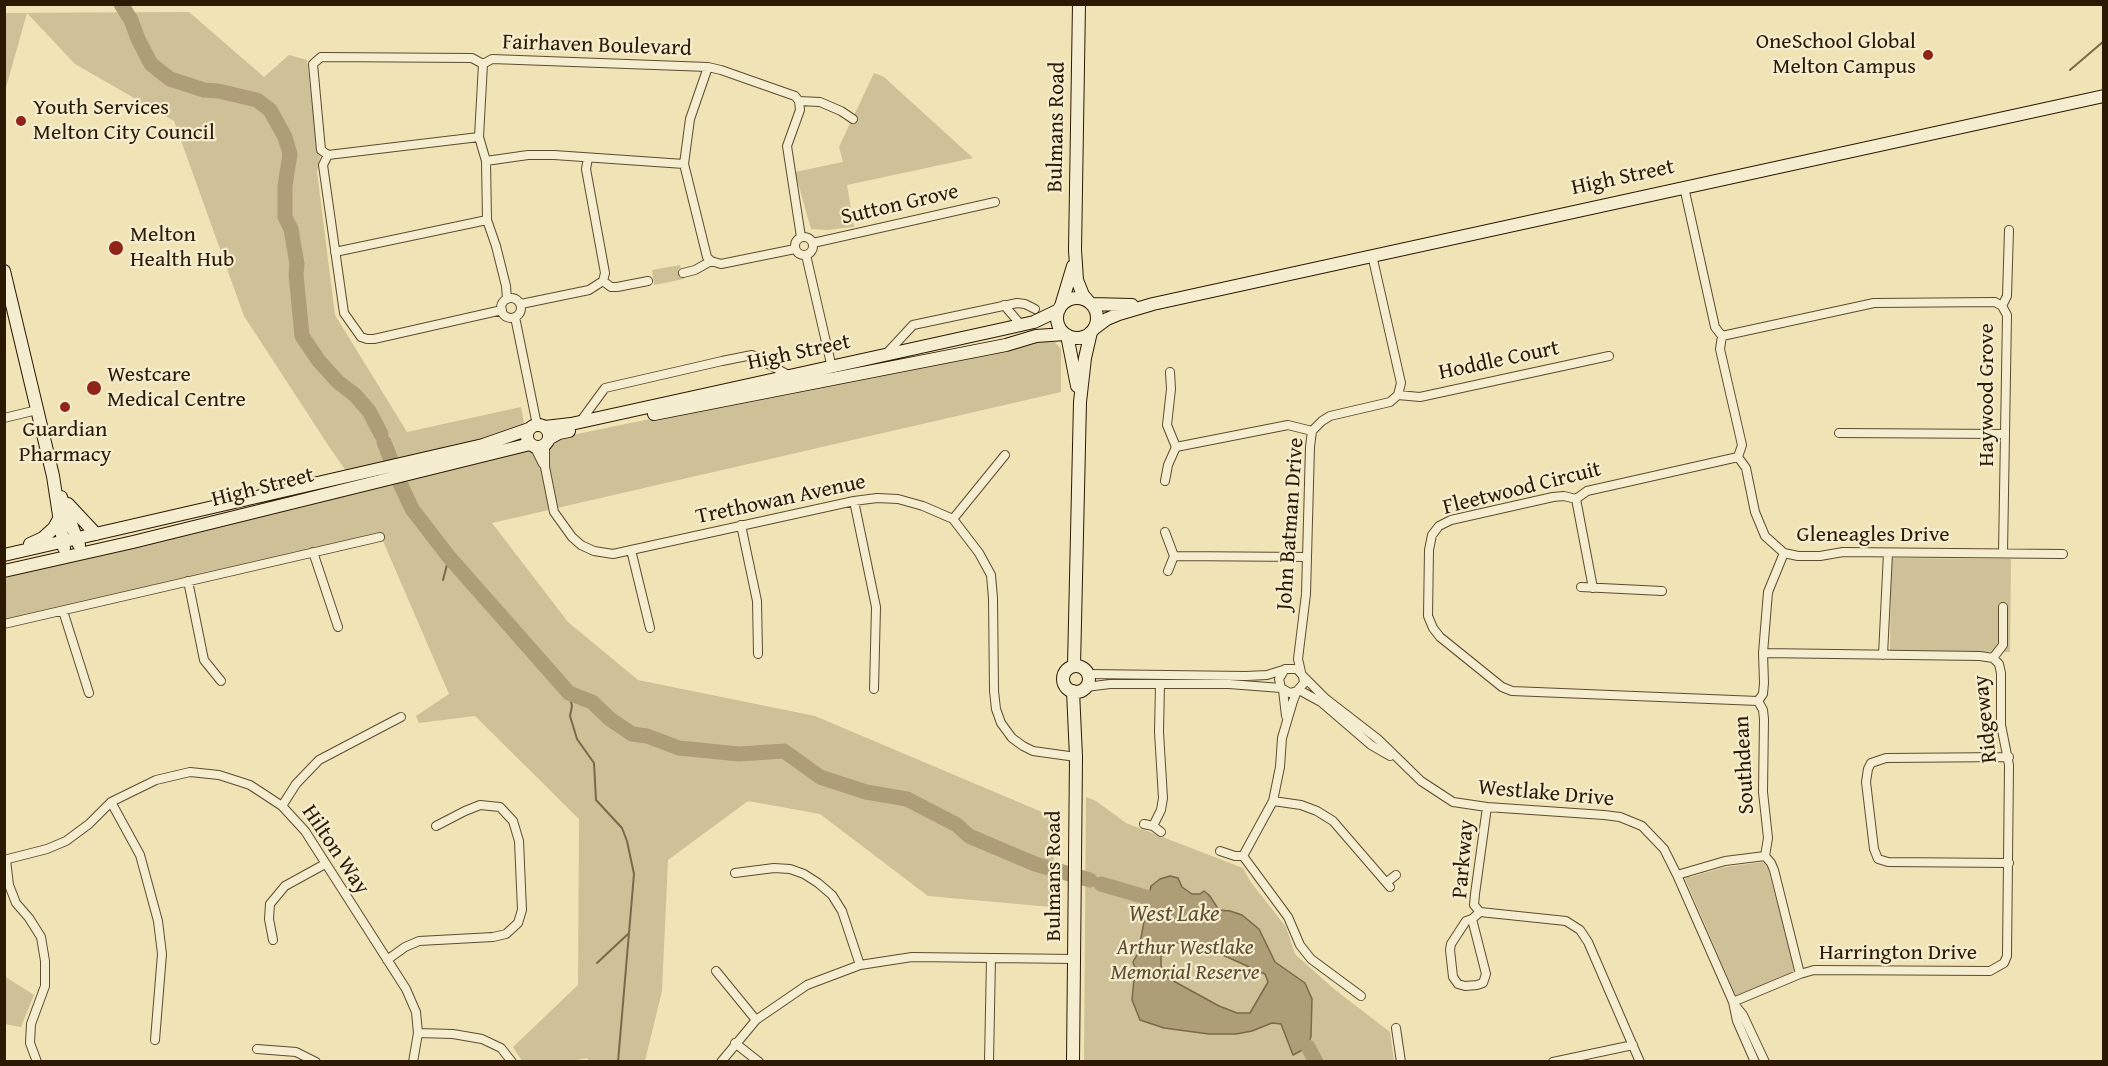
<!DOCTYPE html>
<html>
<head>
<meta charset="utf-8">
<style>
  body { margin:0 }
  #map { position:relative; width:2108px; height:1066px; overflow:hidden; background:#f0e3b5; font-family:"Gentium Book Plus",serif }
  canvas { display:block }
  .frame { position:absolute; inset:0; border:6px solid #2c1903; pointer-events:none }
</style>
</head>
<body>
<div id="map">
<canvas width="2108" height="1066"></canvas>
<div class="frame"></div>
</div>
<script>
const c = document.querySelector('canvas').getContext('2d');
c.lineJoin = 'round';
function fill(path, color) { c.fillStyle = color; c.fill(path, 'evenodd'); }
const shape = rows => new Path2D(rows.map(r => 'M' + r).join(''));
function strokePath(path, color, width, dash) { c.strokeStyle = color; c.lineWidth = width; c.lineCap = dash ? 'butt' : 'round'; c.setLineDash(dash || []); c.stroke(path); }
function drawText(font, color, halo, rows, align = 'center') {
  c.font = font + ' "Gentium Book Plus",serif'; c.lineWidth = 4.5; c.setLineDash([]); c.textBaseline = 'middle'; c.strokeStyle = halo; c.fillStyle = color; for (const [text, x, y, turn = 0] of rows) {
    c.save(); c.translate(x, y); c.rotate((+turn || 0) * Math.PI / 180); c.textAlign = isNaN(turn) ? turn : align; if (halo) c.strokeText(text, 0, 0); c.fillText(text, 0, 0); c.restore();
  }
}
fill(shape([
  [189,12,264,77,289,55,307,60,317,146,321,153,317,172,335,315,407,432,521,407,524,423,523,449,534,452,550,448,562,437,1043,339,1055,342,1061,349,1061,392,492,523,568,622,638,680,815,716,1056,818,1051,907,928,896,820,814,748,801,668,860,662,991,645,1061,589,1061,587,1058,573,1061,522,1061,513,1047,578,985,579,819,475,716,419,723,416,716,449,694,383,541,5,628,5,573,358,488,330,448,244,316,174,121,75,64,27,13,5,91,5,13],
  [874,73,884,77,973,158,847,185,854,227,827,230,811,229,795,172,843,162,839,147],
  [680,265,684,279,654,285,652,270],
  [1891,558,2011,559,2010,652,1890,651],
  [1086,797,1096,801,1126,823,1243,868,1250,881,1286,927,1295,954,1334,989,1390,1032,1394,1061,1084,1062],
  [1763,862,1768,868,1795,971,1736,996,1683,874,1691,877,1725,867],
  [4,976,34,995,21,1027,5,1024]
]), '#cfc197');
const water = shape([
  [1170,876,1178,878,1182,887,1192,894,1200,894,1204,891,1209,895,1219,910,1230,911,1242,915,1259,929,1275,962,1305,983,1312,999,1311,1036,1308,1047,1293,1055,1281,1024,1272,1023,1252,1031,1236,1034,1209,1034,1164,1028,1140,1020,1132,1000,1135,968,1133,962,1138,953,1151,886,1160,879,1170,876],
  [1180,942,1216,952,1265,974,1268,982,1250,1013,1237,1013,1219,1006,1168,978,1161,966,1161,957,1171,946,1180,942]
]);
fill(water, '#ad9e78');
strokePath(water, '#796949', 1.5);
strokePath(shape([
  [2070,70,2104,41],
  [443,580,449,557],
  [569,693,572,706,570,716,577,739,594,763,596,800,622,828,627,841,634,874,618,1062],
  [597,963,628,934]
]), '#796949', 2);
strokePath(shape([
  [121,4,131,20,138,39,151,64,170,79,204,90,218,91,257,100,270,110,285,137,290,154,285,186,285,217,291,229,297,264,296,274,302,336,319,361,338,382,355,395,369,411,381,434],
  [384,442,391,460],
  [399,481,412,509,449,557,569,693,592,702,610,719,632,734,647,736,679,748,739,754,784,751,820,777,866,792,907,799,957,825,969,836,1035,864,1090,880],
  [1101,884,1149,898],
  [1308,1047,1316,1062]
]), '#ad9e78', 15);
const street = shape([
  [483,64,492,59,708,67,721,70,795,96,799,101,800,110,787,146,801,237],
  [483,64,479,137,486,161,487,220,496,246,506,286,507,299],
  [708,67,690,119,684,164,707,257,711,261,721,264,795,249],
  [799,101,820,102,841,111,853,119],
  [479,137,328,155,321,150,313,64,321,57,472,58,483,64],
  [328,155,323,165,344,313,361,337,367,339,374,339,502,310],
  [486,161,528,155,554,155,684,164],
  [1684,187,1715,327,1722,336,1720,349,1742,445,1738,457,1746,468,1755,512,1765,536,1784,553,1798,556,1820,556,1843,552,2063,554],
  '795 246a9 9 0 1 1 18 0a9 9 0 1 1-18 0Z',
  [813,243,995,202],
  [335,252,487,220],
  [806,255,832,368],
  [683,273,695,270,711,261],
  [603,281,611,287,617,287,648,281],
  '501 308a10 10 0 1 1 20 0a10 10 0 1 1-20 0Z',
  [521,304,589,290,603,281,605,273,586,169,588,158],
  [1004,305,1021,325],
  [2002,306,2007,296,2009,230],
  [515,317,537,425],
  [1722,336,1874,303,1995,302,2002,306,2007,315,2003,553],
  [887,353,913,325,1017,303,1025,304,1035,309],
  [1398,395,1420,397,1609,356],
  [4,418,37,410],
  [580,422,605,388,722,361,752,355,790,376],
  [1839,433,2005,434],
  [545,445,545,467,554,512,572,537,581,545,594,551,613,554,854,501,877,498,898,499,923,506,953,519,979,553,991,575,993,598,994,691,996,709,1001,723,1012,738,1023,746,1033,751,1076,757],
  [534,446,543,464],
  [1176,447,1288,425,1312,431],
  [1738,457,1587,491,1576,499,1564,496,1553,497,1451,520,1439,526,1432,535,1429,550,1428,616,1433,628,1440,637,1502,687,1512,691,1758,701],
  [1165,481,1168,465,1176,447,1167,425,1171,389,1170,372],
  [1576,499,1593,588],
  [854,501,876,607,874,689],
  [953,519,1005,455],
  [741,525,757,601,758,654],
  [1165,532,1174,556,1168,571],
  [631,550,650,628],
  [313,552,338,627],
  [1784,553,1768,592,1763,653,1764,683,1763,694,1758,701,1763,710,1764,719,1763,792,1768,838,1765,856,1771,863,1774,870,1800,974],
  [1174,556,1307,557],
  [188,581,204,660,221,681],
  [1581,587,1662,591],
  [63,611,89,693],
  [4,624,380,537],
  [1883,655,1888,553],
  [1993,658,2003,645,2003,607],
  [1301,672,1298,659,1306,594,1310,447,1312,431,1322,421,1330,416,1390,402,1398,395,1401,383,1372,255],
  [1088,674,1246,676,1267,675,1283,670],
  [1303,676,1326,699,1379,740,1421,781,1453,802,1487,807,1604,815,1620,817,1642,826,1664,849,1677,875,1733,1002,1737,1021,1755,1062],
  [1086,687,1110,684,1229,684,1281,688],
  [1283,690,1286,716],
  [1299,690,1321,702,1371,745,1390,756],
  [2009,757,1886,758,1871,763,1868,769,1866,782,1874,849,1878,859,1888,862,2009,863],
  [1273,801,1301,805,1317,811,1333,821,1390,887],
  [111,802,140,855,158,921,162,954,155,1040],
  [282,806,296,784,319,760,401,717],
  [1144,824,1153,826,1161,832],
  [1153,826,1161,810,1163,798,1159,732,1160,684],
  [1220,851,1235,856,1243,856,1288,917,1300,945,1311,959,1361,996],
  [1243,856,1273,801,1280,767,1282,738,1293,701,1297,691,1304,683,1303,676,1297,669,1285,669,1279,679,1281,688,1290,693,1297,691],
  [4,860,47,849,66,841,89,824,111,802,156,780,190,772,219,775,250,785,282,806,305,831,406,989,416,1012,418,1033,413,1062],
  [6,860,9,885,16,903,29,918,41,937,45,961,45,986,31,1024,30,1043,37,1062],
  [735,873,774,868,790,869,804,874,818,883,832,895,842,911,860,965],
  [1677,875,1725,861,1765,856],
  [1387,882,1396,875],
  [1480,912,1566,921,1580,930,1588,942,1640,1062],
  [1480,912,1474,905,1475,894,1487,807],
  [1472,919,1486,974,1483,983,1477,985,1465,986,1458,984,1453,977,1450,950,1451,944,1466,921,1472,919,1480,912],
  [273,940,269,919,270,904,285,886,325,864],
  [387,960,405,947,419,941,493,937,506,934,518,923,522,910,519,841,513,821,500,807,480,805,465,811,436,826],
  [716,971,756,1020],
  [1733,1002,1800,974,1814,970,1990,971,2004,963,2007,956,2009,765,2001,725,2001,673,1999,664,1993,658,1980,656,1763,653],
  [1735,1005,1743,1015,1765,1062],
  [1396,1028,1401,1062],
  [418,1033,453,1034,482,1039,501,1048,512,1062],
  [735,1043,759,1062],
  [257,1049,296,1052,316,1062],
  [721,1062,756,1020,807,985,860,965,912,957,1075,959],
  [989,1062,991,958],
  [1553,1062,1633,1045]
]);
const secondary = shape([
  [1079,4,1075,250,1077,280,1083,295,1089,302],
  [4,271,53,476,64,548],
  '1057 318a20 20 0 1 1 40 0a20 20 0 1 1-40 0Z',
  [1091,304,1132,305],
  [1061,306,1073,266],
  [1095,328,1107,319,1119,314,1153,304,2104,96],
  [1067,335,1077,386],
  [654,414,1006,345,1036,336,1065,334],
  '527 436a11 11 0 1 1 22 0a11 11 0 1 1-22 0Z',
  [545,427,571,424,1003,329,1034,322,1059,310],
  [550,438,559,433,569,431],
  [61,497,79,545],
  [68,504,96,534],
  [30,544,43,538,54,528,59,519],
  [4,555,483,445,529,429],
  [4,571,133,542,530,444],
  [1074,666,1080,402,1085,358,1091,332],
  '1063 679a13 13 0 1 1 26 0a13 13 0 1 1-26 0Z',
  [1073,691,1076,757,1073,1062]
]);
strokePath(street, '#5d4c30', 10);
strokePath(secondary, '#2c1903', 14);
strokePath(street, '#f5edcf', 8);
strokePath(secondary, '#f5edcf', 12);
for (const [x, y, r, color] of [
  [1928,55,6,"#8f2418"],
  [21,121,6,"#8f2418"],
  [116,248,8,"#8f2418"],
  [94,388,8,"#8f2418"],
  [65,407,6,"#8f2418"]
]) { const dot = new Path2D(); dot.arc(x, y, r, 0, 2 * Math.PI); c.fillStyle = color; c.fill(dot); strokePath(dot, '#f5edcf', 2); }
drawText('22px', '#2c1903', '#f5edcf', [
  ["OneSchool Global",1916,42,"right"],
  ["Melton Campus",1916,67,"right"],
  ["Youth Services",33,108],
  ["Melton City Council",33,133],
  ["Melton",130,235],
  ["Health Hub",130,260],
  ["Westcare",107,375],
  ["Medical Centre",107,400],
  ["Guardian",65,430,"center"],
  ["Pharmacy",65,455,"center"]
], 'left');
drawText('22px', '#2c1903', '#f5edcf', [
  ["Fairhaven Boulevard",597,46,2],
  ["Bulmans Road",1057,127,-89],
  ["High Street",1623,178,-12],
  ["Sutton Grove",900,205,-13],
  ["High Street",799,353,-12],
  ["Hoddle Court",1499,361,-12],
  ["Haywood Grove",1987,395,-90],
  ["High Street",263,488,-14],
  ["Fleetwood Circuit",1522,489,-14],
  ["Trethowan Avenue",781,500,-12],
  ["John Batman Drive",1291,524,-86],
  ["Gleneagles Drive",1873,535],
  ["Ridgeway",1986,719,-96],
  ["Southdean",1745,765,-93],
  ["Westlake Drive",1546,794,5],
  ["Hilton Way",335,850,56],
  ["Parkway",1464,859,-85],
  ["Bulmans Road",1054,876,-90],
  ["Harrington Drive",1898,953]
]);
drawText('italic 22px', '#5d4b2f', '#f5edcf', [
  ["Arthur Westlake",1185,948],
  ["Memorial Reserve",1185,973]
]);
drawText('italic 24px', '#604e32', '#f5edcf', [
  ["West Lake",1174,915]
]);
</script>
</body>
</html>
